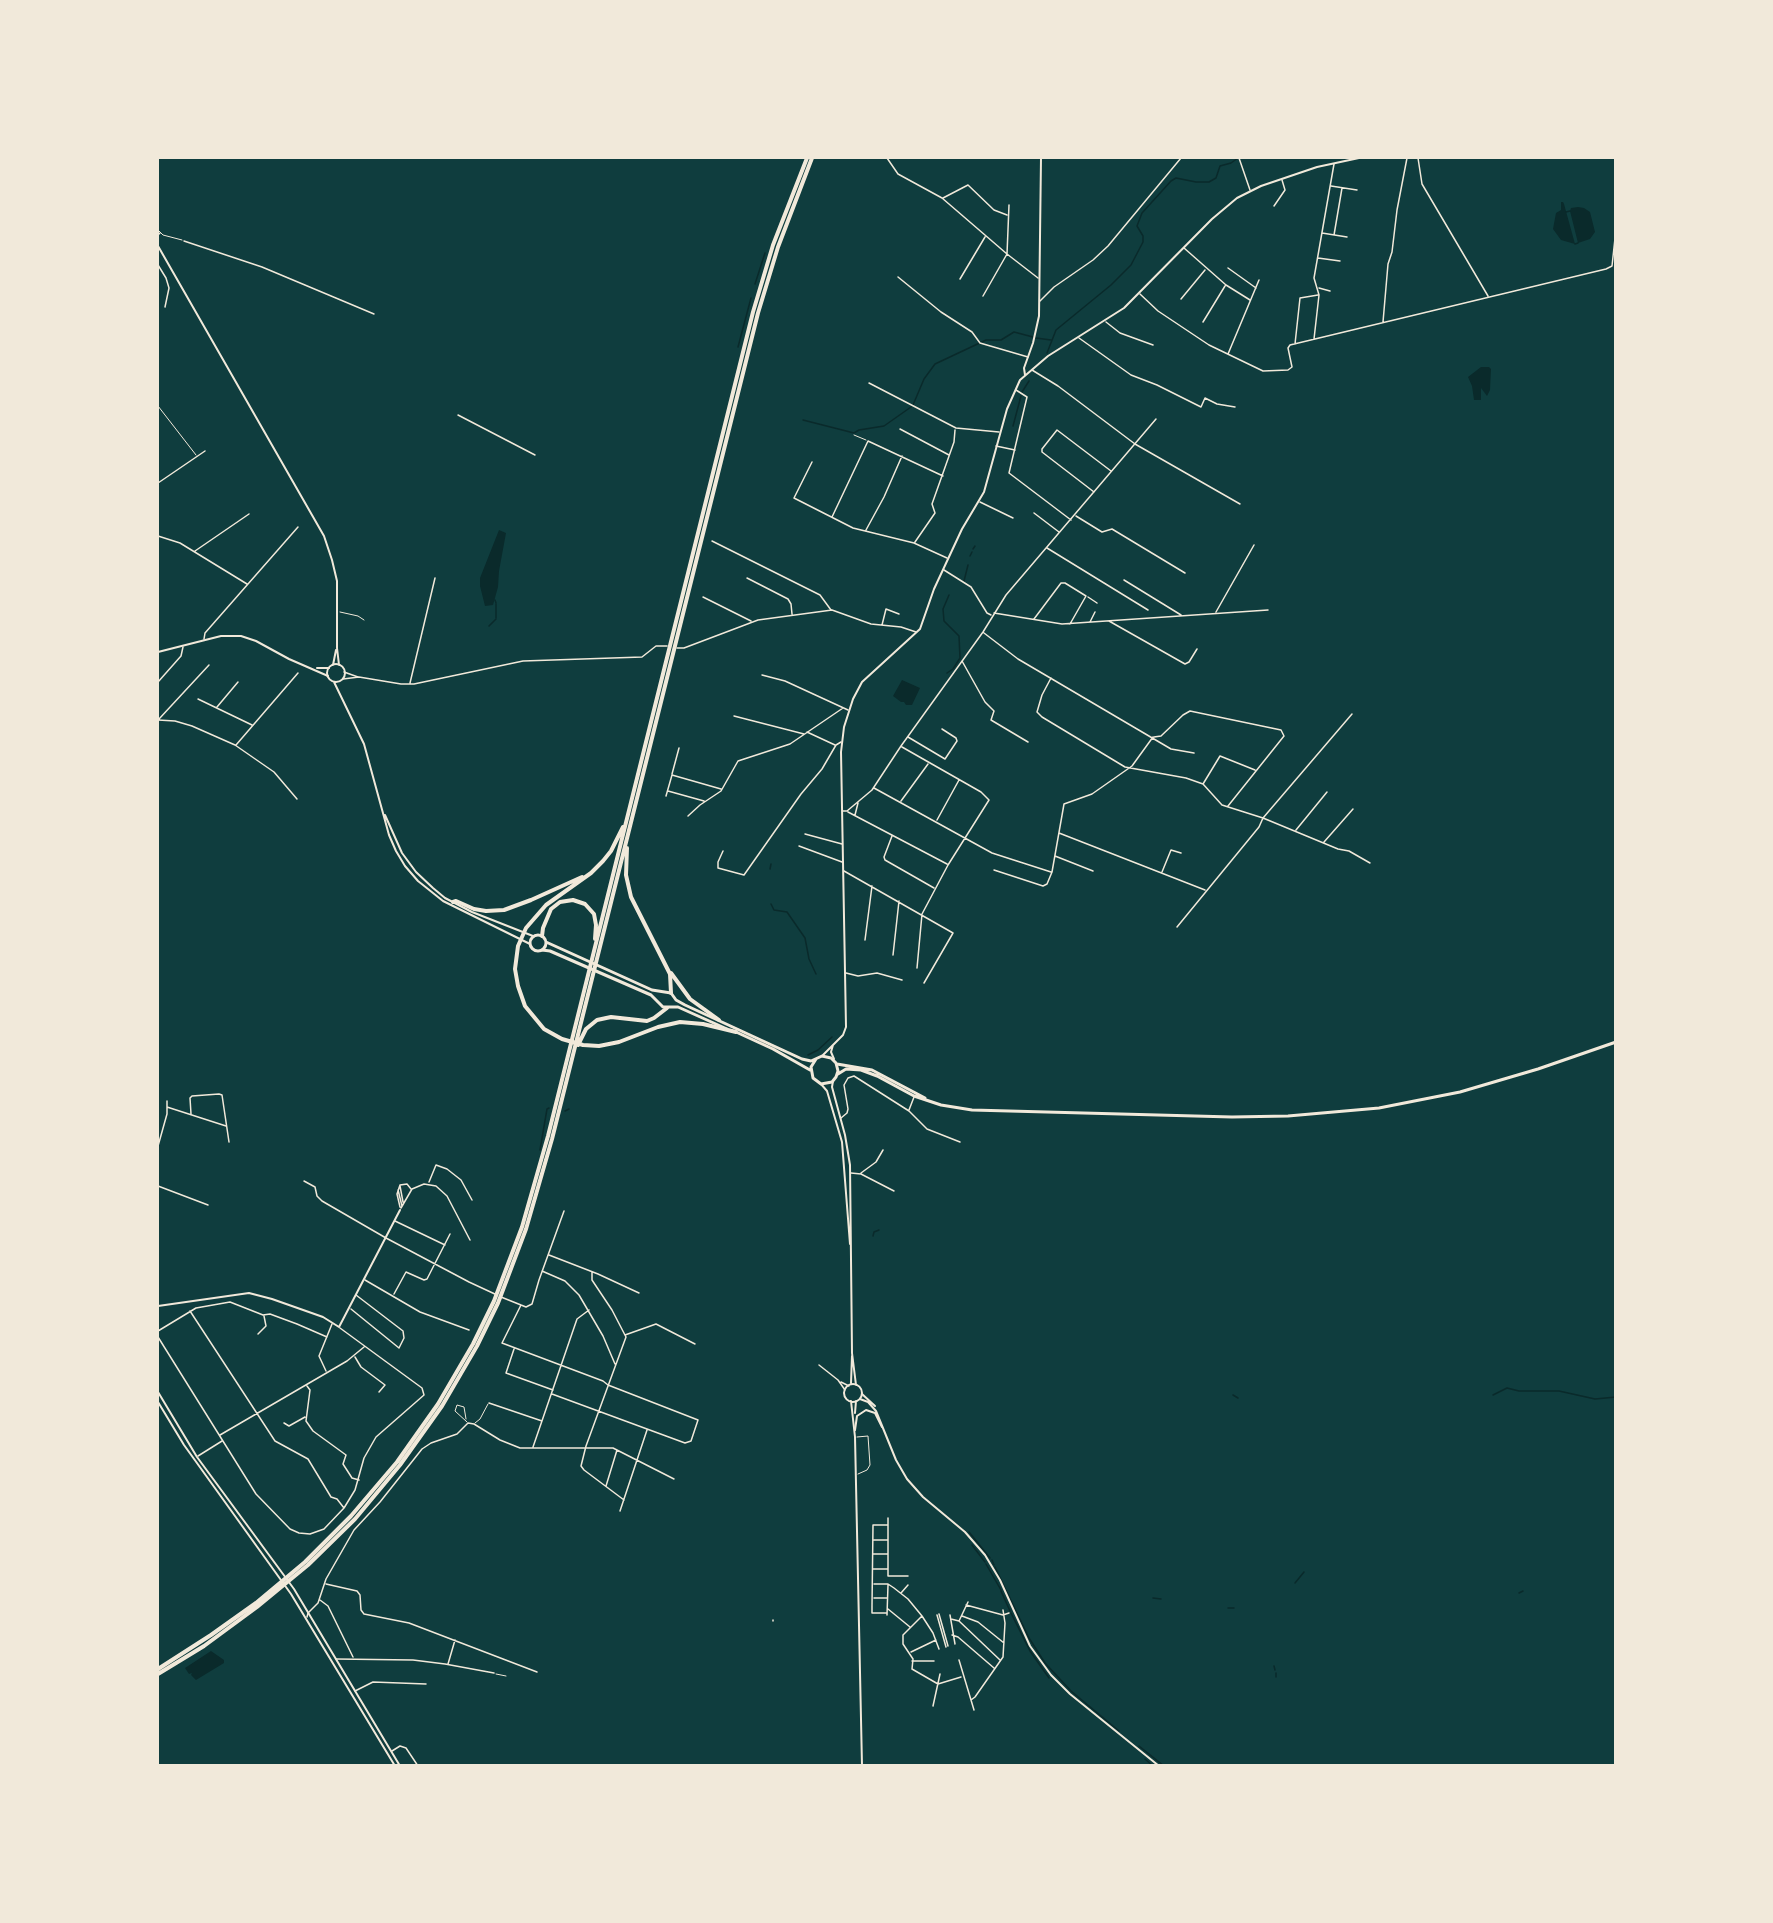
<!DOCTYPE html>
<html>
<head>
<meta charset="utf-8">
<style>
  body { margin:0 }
  #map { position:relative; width:1773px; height:1923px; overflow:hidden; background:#0f3d3e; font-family:Rubik,sans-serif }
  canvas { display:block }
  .frame { position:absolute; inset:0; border:159px solid #f1e9da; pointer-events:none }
</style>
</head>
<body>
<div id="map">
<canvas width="1773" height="1923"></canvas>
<div class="frame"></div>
</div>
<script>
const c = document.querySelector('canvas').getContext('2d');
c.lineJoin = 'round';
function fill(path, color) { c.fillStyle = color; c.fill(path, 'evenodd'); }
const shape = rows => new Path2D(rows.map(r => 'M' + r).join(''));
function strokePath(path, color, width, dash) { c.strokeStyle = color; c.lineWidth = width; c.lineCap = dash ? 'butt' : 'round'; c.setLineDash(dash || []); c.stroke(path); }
fill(shape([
  [1561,202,1563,202,1564,204,1575,244,1561,240,1553,229,1556,213,1561,210],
  [1578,207,1584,208,1590,212,1595,232,1590,239,1578,243,1570,211,1571,208],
  [1481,367,1489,367,1491,369,1490,390,1487,396,1481,388,1481,400,1474,400,1472,386,1468,377],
  [499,530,506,533,499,571,498,587,493,605,485,606,480,586,480,578],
  [902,680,920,688,912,705,906,705,904,702,901,702,893,696],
  [211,1651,224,1660,224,1663,196,1680,191,1675,192,1673,189,1674,185,1668]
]), '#0a2a2b');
strokePath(shape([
  [1566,212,1570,211],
  [1575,244,1578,243],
  [755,284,765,253],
  [1036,338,1051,340],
  [738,347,751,298],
  [1047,353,1056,330,1111,285,1131,265,1143,242,1143,236,1137,226,1142,213,1171,181,1176,178,1196,182,1209,182,1216,178,1220,166,1231,163,1238,158],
  [1022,392,1029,381],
  [913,405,924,379,935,364,986,340,1001,340,1014,332,1033,337],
  [803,420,854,433,859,430,884,426,911,407],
  [1013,426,1021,396],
  [973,549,975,546],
  [970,556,972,552],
  [964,581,968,565],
  [495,600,496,603],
  [496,618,496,604],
  [489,626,496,619],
  [947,673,953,669,960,658,959,636,944,621,943,609,949,595],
  [770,869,771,864],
  [771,904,774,910,787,912,805,938,809,959,816,974],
  [808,1055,818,1050,832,1037],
  [565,1111,569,1109],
  [540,1150,547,1109,549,1108],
  [873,1236,874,1232,879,1230],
  [1233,1395,1238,1398],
  [1493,1395,1507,1388,1519,1391,1559,1391,1595,1399,1616,1397],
  [969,1532,990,1558],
  [972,1545,985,1562],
  [992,1560,994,1565],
  [986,1564,1001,1590],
  [995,1567,1029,1638,1045,1663,1071,1691,1119,1731],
  [1295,1583,1304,1572],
  [1001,1591,1010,1611],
  [1519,1593,1523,1591],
  [1153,1598,1161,1599],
  [1228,1608,1234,1608],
  [1011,1613,1030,1651,1049,1678],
  [1274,1666,1275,1670],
  [1276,1673,1276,1677],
  [1139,1746,1164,1766],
  [1145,1759,1153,1766]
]), '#0a2a2b', 1.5);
strokePath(shape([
  [158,230,163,235,182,240],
  [158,406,196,455],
  [854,435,866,440],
  [340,612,358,616,364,620],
  [466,1419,464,1407,457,1405,455,1411,467,1422],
  [475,1423,480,1419,488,1404],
  [857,1437,868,1436,870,1465,867,1470,858,1474],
  [496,1674,506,1676]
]), '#f1e9da', 1);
strokePath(shape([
  [888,1518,888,1576,908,1576],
  [874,1540,887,1540],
  [873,1554,887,1554],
  [873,1569,887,1569],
  [874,1584,888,1584,894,1588,908,1599,922,1616],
  [901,1593,908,1585],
  [874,1598,887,1598],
  [966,1605,1003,1615,1009,1613],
  [888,1609,910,1627],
  [887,1613,872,1613,872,1606,873,1525,888,1525],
  [939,1614,948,1646],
  [887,1615,888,1585],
  [937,1615,946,1647],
  [950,1615,955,1644],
  [962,1616,978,1622,1004,1643],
  [951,1619,959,1621,968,1602],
  [773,1621,773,1620],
  [959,1621,1000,1660],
  [952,1635,958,1637,994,1668],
  [939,1649,933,1633,922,1616,903,1635,903,1644,913,1659,912,1669,938,1684,961,1677],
  [911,1652,936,1640],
  [959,1660,974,1710],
  [912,1661,934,1661],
  [971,1700,975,1697,1003,1657,1005,1623,1003,1610],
  [933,1706,940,1674]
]), '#f1e9da', 1.5);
strokePath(shape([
  [887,158,898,174,942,198,1007,254,1038,278],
  [1239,158,1250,190],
  [1418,158,1422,184,1488,296],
  [1331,186,1357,190],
  [943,198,968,185,994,210,1007,215],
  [1274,206,1285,190,1282,180],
  [1322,233,1347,237],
  [158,235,160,233],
  [1334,235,1342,188],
  [184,241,262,267,374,314],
  [1184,248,1226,285,1250,300],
  [1318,258,1340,261],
  [158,265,166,278,169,288,165,307],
  [1228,268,1256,288],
  [898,277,941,312,972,332,980,343,1028,357],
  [960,279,985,237],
  [1319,288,1330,291],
  [1140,294,1158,311,1209,345,1263,371,1288,370,1292,367,1288,348,1290,345,1606,269,1612,266,1616,229],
  [983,296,1007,254,1009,205],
  [1181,299,1205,270],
  [1040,301,1054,287,1093,260,1108,246,1181,158],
  [1106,322,1120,333,1153,345],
  [1203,322,1225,286],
  [1383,322,1388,264,1392,252,1397,210,1407,158],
  [1079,338,1131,375,1157,385,1201,407,1205,398,1217,404,1235,407],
  [1314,339,1319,295,1314,278,1334,164],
  [1295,344,1300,298,1318,295],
  [1228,354,1259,280],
  [1032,370,1058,386,1135,444,1240,504],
  [869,383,956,428,999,432],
  [1016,390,1027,397,1009,473,1071,520],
  [458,415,535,455],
  [900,429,949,455],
  [996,446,1015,450],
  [812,462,794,498,853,528,914,543,947,558],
  [158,483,205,451],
  [1094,492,1042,452,1042,449,1057,430,1111,471],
  [980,502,1013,518],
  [1034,513,1059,532],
  [1076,516,1102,532,1112,529,1185,573],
  [832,517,868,441,943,476],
  [866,530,884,497,902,456],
  [158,536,180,543,247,584],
  [712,541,820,595,831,610],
  [915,542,935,513,932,504,954,442,955,430],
  [1047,548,1148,610],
  [195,551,249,514],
  [944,570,971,587,987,613,991,615],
  [747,578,788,599,791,604,792,614],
  [1124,580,1181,615],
  [703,597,751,621],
  [1088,597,1097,603],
  [1216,612,1254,545],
  [994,613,1062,624,1268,610],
  [1034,619,1061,583,1065,583,1086,596,1070,624],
  [1109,621,1185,664,1189,662,1197,649],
  [1090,622,1095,612],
  [882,625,886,609,899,614],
  [984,633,1018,659,1171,749,1194,753],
  [204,639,205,633,298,527],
  [677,648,684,648,758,620,832,610,871,624,901,627,916,632],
  [962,661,985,702,994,711,991,720,1028,742],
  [344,672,358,677],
  [762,675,785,681,848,710],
  [1051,678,1042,695,1037,712,1042,717,1125,767,1186,778,1203,784,1222,805,1263,818,1338,849,1349,851,1370,863],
  [343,679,359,677,401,684,414,684,523,661,642,657,656,646,667,646],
  [158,682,181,656,183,647],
  [410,683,435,578],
  [198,699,252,725],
  [217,707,238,682],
  [734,716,804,734],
  [159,719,209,665],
  [158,720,175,721,192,726,235,745,274,772,297,799],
  [807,732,835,745],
  [908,737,945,759,957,741,956,738,942,729],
  [1154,737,1161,736,1183,715,1190,711,1281,730,1284,736,1228,806],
  [236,745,298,673],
  [902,747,981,792,989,800,948,865,922,914,917,968],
  [672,774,679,748],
  [1203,784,1220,756,1255,770],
  [874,788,992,853,1051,872],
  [668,791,704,801],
  [666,796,672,775,721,789],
  [901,801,928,764],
  [843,811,847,811,872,790,901,746,983,632,1006,595,1156,419],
  [848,812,947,864],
  [855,815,858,803],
  [688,816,700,805,721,791,738,761,790,744,843,708],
  [937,820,959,780],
  [1296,830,1327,792],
  [1059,833,1205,890],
  [805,834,842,844],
  [892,836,884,857,885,860,934,888],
  [1324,842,1353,809],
  [799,846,842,862],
  [723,851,718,862,718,868,744,875,801,794,822,769,836,745,841,742],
  [1055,856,1093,871],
  [994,870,1043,886,1047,884,1052,872,1064,804,1092,794,1132,766,1153,737],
  [844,871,953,933,924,983],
  [1162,872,1171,850,1181,853],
  [1177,927,1259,827,1263,818,1352,714],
  [865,940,872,886],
  [893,955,899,901],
  [846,973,858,976,877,973,902,980],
  [167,1107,226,1126],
  [909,1110,914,1097],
  [191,1114,190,1098,192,1096,219,1094,222,1095,229,1142],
  [841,1118,847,1113,848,1109,844,1085,848,1078,854,1076,909,1111,927,1129,960,1142],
  [158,1146,167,1114,167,1101],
  [851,1173,861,1174,894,1191],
  [861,1173,876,1162,883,1150],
  [304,1181,315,1187,317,1196,322,1201,386,1238,469,1282,497,1295],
  [429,1182,436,1165,447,1169,461,1180,472,1200],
  [400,1185,407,1184,411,1189],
  [158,1186,208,1205],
  [400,1186,403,1202],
  [398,1190,402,1206],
  [400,1207,397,1194,400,1185],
  [401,1208,412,1189,424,1184,436,1186,447,1196,470,1240],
  [395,1221,445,1245],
  [549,1255,598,1274,639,1293],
  [542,1271,565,1281,579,1295,603,1336,615,1364],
  [592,1272,592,1280,612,1310,626,1337,586,1446,581,1466,584,1470,624,1500],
  [365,1280,420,1312,469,1330],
  [394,1294,406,1272,424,1280,427,1279,450,1234],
  [501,1297,526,1307,532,1304,539,1280,564,1211],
  [521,1305,502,1343,603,1381,608,1385,698,1420,691,1441,685,1443,552,1394],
  [351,1309,399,1348,404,1338,403,1331,356,1295],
  [190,1311,275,1441,308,1459,331,1497,337,1499,344,1508],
  [158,1331,196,1308,230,1302,263,1315,270,1314,297,1324,327,1337],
  [258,1334,266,1326,264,1316],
  [625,1335,656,1324,695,1344],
  [158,1337,256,1494,290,1529,299,1533,310,1534,324,1529,344,1508,355,1490,364,1458,376,1437,424,1395,422,1388,340,1328],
  [514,1349,506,1373,553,1390],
  [355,1357,361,1367,385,1385,379,1392],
  [819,1365,838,1380,845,1390],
  [326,1371,319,1356,332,1324],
  [841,1382,849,1386],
  [307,1386,310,1390,306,1421,313,1431,346,1455,343,1464,352,1478,359,1480],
  [489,1403,542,1421],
  [284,1423,289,1426,305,1417],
  [220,1435,347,1361,364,1347],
  [533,1447,577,1319,589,1310],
  [198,1456,222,1441],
  [606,1486,617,1450],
  [620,1511,647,1430],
  [326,1584,357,1591,360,1595,361,1610,364,1614,409,1623,537,1672],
  [320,1600,328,1606,353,1657],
  [307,1617,308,1613,318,1603,326,1579,354,1530,380,1502,422,1449,431,1443,457,1434,468,1423,474,1424,500,1440,520,1448,613,1448,674,1479],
  [336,1659,413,1660,445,1664,494,1673],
  [448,1664,455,1640],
  [355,1691,373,1682,426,1684],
  [392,1751,400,1746,406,1748,418,1766]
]), '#f1e9da', 1.5);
strokePath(shape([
  [1025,375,1024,368,1033,343,1039,316,1041,158],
  [158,652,221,636,241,636,256,641,289,659,328,676],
  [317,668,329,668],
  [833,1045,831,1052,834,1059],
  [823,1055,843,1035,846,1027,841,752,844,727,853,699,862,682,920,629,934,589,962,529,984,492,1007,409,1020,380,1048,356,1124,308,1212,219,1237,198,1261,186,1317,167,1359,158],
  [158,1306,249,1293,272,1299,323,1317,339,1327,400,1210],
  [158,1392,197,1457,294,1589,400,1766],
  [862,1394,875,1406],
  [860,1399,868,1402,876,1411,896,1460,907,1479,923,1497,965,1532,985,1555,1000,1580,1030,1646,1051,1675,1070,1694,1159,1766],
  [158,1402,184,1445,291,1594,395,1766],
  [855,1430,857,1416,866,1410,875,1413,882,1427]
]), '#f1e9da', 2);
strokePath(shape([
  [158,246,324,536,332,560,337,581,337,648,339,665],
  '327 673a9 9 0 1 1 18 0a9 9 0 1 1-18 0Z',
  [333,665,336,650],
  [334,682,364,744,389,835,396,851,405,866,418,881,443,901,530,944],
  [385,815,402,853,416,872,433,888,445,898,472,912,533,936],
  [833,1081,832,1087,845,1135,850,1165,852,1353,856,1385],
  [821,1084,827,1091,842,1142,850,1244],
  [851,1383,852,1356],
  '844 1393a9 9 0 1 1 18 0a9 9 0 1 1-18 0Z',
  [851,1401,855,1437,862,1766],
  [855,1413,856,1401]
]), '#f1e9da', 2);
strokePath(shape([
  '530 943a8 8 0 1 1 16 0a8 8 0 1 1-16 0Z',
  [546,942,652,990,671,993,676,1000,685,1005,802,1059,811,1061,822,1056,831,1058,836,1063,838,1071,836,1077,832,1082,821,1084,813,1078,811,1067,816,1059],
  [542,950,550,951,651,995,663,1007,678,1007,727,1029],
  [736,1032,773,1049,810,1070],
  [837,1064,872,1070,925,1098],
  [838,1074,846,1069,861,1070,877,1076,914,1096,941,1105,972,1110,1232,1117,1288,1116,1379,1108,1460,1092,1538,1069,1616,1042]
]), '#f1e9da', 3);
strokePath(shape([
  [623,827,611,851,603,861,591,873,546,905,526,928,518,946,515,969,518,986,525,1006,544,1029,562,1039,583,1045,599,1046,619,1042,658,1027,680,1022,703,1024,736,1032],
  [627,848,626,875,631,897,670,974,671,993],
  [453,902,456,901,474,909,486,911,504,910,531,900,582,877],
  [542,936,543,928,551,909,560,902,573,900,585,904,594,914,596,925,595,939],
  [671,973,690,999,719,1020],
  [578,1045,586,1029,597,1020,611,1017,647,1021,654,1018,667,1008],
  [158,1669,211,1635,256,1603,305,1562,351,1516,397,1462,438,1404,473,1344,494,1301,522,1227,548,1136,753,312,773,245,807,158],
  [158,1674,204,1646,257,1607,308,1565,355,1519,400,1465,442,1406,477,1346,498,1303,526,1229,552,1139,758,313,778,247,812,158]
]), '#f1e9da', 4);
</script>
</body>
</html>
